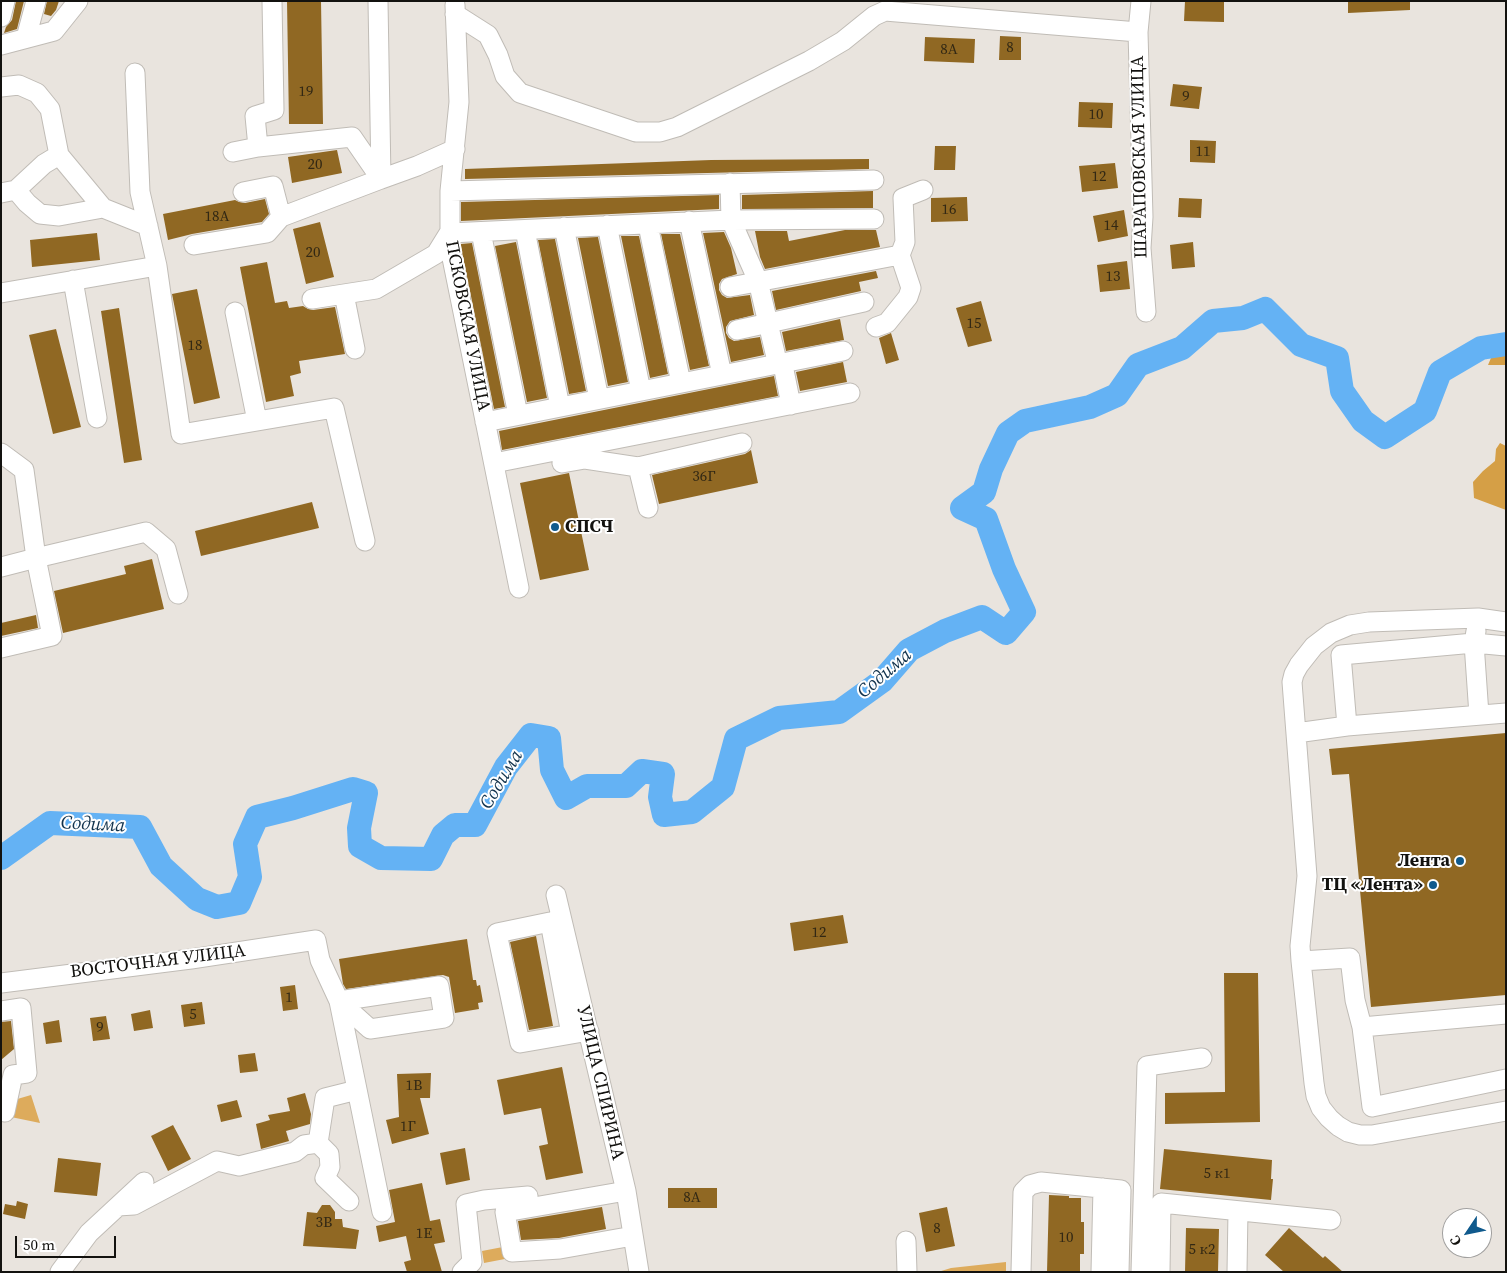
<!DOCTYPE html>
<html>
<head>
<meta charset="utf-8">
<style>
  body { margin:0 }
  #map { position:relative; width:1507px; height:1273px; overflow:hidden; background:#e9e4de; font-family:"Source Serif 4",serif }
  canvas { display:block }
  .frame { position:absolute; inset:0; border:2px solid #13120f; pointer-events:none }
  .north { position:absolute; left:1442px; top:1208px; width:50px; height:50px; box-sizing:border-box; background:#fff; border:1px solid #a1a09f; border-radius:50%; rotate:236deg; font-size:14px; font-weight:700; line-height:20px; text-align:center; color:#13120f }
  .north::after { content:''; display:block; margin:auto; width:18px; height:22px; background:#105a8d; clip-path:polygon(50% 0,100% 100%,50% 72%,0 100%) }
  .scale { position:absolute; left:15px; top:1236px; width:101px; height:22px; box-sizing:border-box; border:2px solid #13120f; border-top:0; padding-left:6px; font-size:15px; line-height:18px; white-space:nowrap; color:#13120f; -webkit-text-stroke:4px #fff; paint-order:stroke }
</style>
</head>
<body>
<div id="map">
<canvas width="1507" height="1273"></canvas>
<div class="frame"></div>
<div class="north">С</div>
<div class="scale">50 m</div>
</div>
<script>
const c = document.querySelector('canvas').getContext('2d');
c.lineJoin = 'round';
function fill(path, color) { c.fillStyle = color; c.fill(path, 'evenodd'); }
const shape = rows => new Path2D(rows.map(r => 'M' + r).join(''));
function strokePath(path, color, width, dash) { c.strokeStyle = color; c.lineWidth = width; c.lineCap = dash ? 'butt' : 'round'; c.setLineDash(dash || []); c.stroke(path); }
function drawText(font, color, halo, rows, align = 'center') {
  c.font = font + ' "Source Serif 4",serif'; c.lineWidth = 4; c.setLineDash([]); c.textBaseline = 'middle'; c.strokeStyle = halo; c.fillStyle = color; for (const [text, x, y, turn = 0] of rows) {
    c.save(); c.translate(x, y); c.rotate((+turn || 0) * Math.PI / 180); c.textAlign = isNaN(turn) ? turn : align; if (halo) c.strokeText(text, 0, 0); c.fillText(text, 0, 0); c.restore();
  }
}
fill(shape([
  [31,1095,40,1123,11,1117,14,1100],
  [508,1246,510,1258,484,1263,482,1251],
  [1006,1262,1006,1272,938,1272,951,1268]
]), '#ddab5c');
fill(shape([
  [1506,334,1506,365,1488,365,1499,339],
  [1500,443,1506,446,1506,510,1474,498,1473,482,1483,471,1495,461,1496,449]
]), '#d59f46');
strokePath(shape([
  [1,858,50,823,140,827,161,866,197,899,217,907,239,903,250,877,245,844,257,817,293,808,353,789,366,793,359,828,360,846,381,858,431,859,443,835,455,825,475,825,506,767,531,735,549,738,552,770,566,798,587,786,626,786,642,771,663,774,660,797,664,815,692,812,723,787,736,739,779,718,839,712,882,681,909,650,945,631,982,617,1006,633,1024,612,1004,569,986,519,962,508,984,492,991,469,1008,433,1025,421,1090,407,1117,395,1138,365,1182,348,1213,321,1243,318,1265,309,1301,345,1337,358,1342,391,1363,421,1385,437,1425,411,1440,372,1481,348,1506,344]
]), '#64b2f4', 24);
fill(shape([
  [16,1,24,1,17,29,4,33,6,27,12,20],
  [47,1,59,1,56,10,51,16,44,14],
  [287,1,321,1,323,124,289,124],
  [1185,1,1224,1,1224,22,1184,21],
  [1348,1,1410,1,1410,10,1348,13],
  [1000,36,1021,37,1021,60,999,60],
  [925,37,975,39,974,63,924,61],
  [1173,84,1202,87,1199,109,1170,106],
  [1079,102,1113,103,1112,128,1078,127],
  [1190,140,1216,141,1215,163,1190,162],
  [935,146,956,146,955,170,934,170],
  [337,150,342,173,292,183,288,157],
  [869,159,869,169,465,179,465,169,711,160],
  [1115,163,1118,188,1082,192,1079,166],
  [873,191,873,208,742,209,742,195],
  [719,195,719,209,461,221,461,202],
  [967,197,968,221,931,222,931,198],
  [1179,198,1202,199,1201,218,1178,217],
  [265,199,269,214,262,222,192,234,168,240,163,214,235,200,239,202,245,203],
  [1124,210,1128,236,1098,242,1093,216],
  [320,222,334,277,306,284,293,229],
  [845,230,876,230,880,247,765,269,760,257,755,231,787,231,789,241],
  [724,232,731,248,737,274,722,279,719,284,719,290,722,295,727,298,750,295,754,315,730,321,726,327,726,333,729,338,734,341,760,337,764,355,731,362,703,233],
  [97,233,100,260,32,267,30,240],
  [661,234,680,234,709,366,690,370],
  [621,236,639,236,668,374,650,378],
  [598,237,628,382,608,386,578,238],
  [555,239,586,391,569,394,538,240],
  [516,242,547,398,527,402,495,246],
  [1193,242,1195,267,1172,269,1170,245],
  [472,243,505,407,494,409,461,247,461,244],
  [1127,261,1130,289,1100,292,1097,265],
  [267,262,275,303,287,301,289,308,303,306,308,309,313,310,335,307,345,354,299,361,301,373,290,376,294,396,266,402,240,267],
  [876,271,878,278,859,282,861,291,776,310,772,291],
  [197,289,220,398,194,404,172,294],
  [981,301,992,341,968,347,956,308],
  [119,308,142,460,124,463,101,311],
  [840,319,844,340,786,351,782,332],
  [56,329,81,427,53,434,29,335],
  [891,333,899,360,886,364,879,338],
  [843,362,847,382,800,391,796,372],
  [774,376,778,396,502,450,499,431],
  [751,450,758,483,659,504,652,475,745,454],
  [569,473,589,570,540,580,520,483],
  [312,502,319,528,201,556,195,531],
  [152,559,164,609,63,633,54,591,126,574,124,566],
  [36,615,38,628,1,636,1,623],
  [1506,733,1506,995,1371,1007,1349,774,1332,775,1329,749],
  [843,915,848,943,794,951,790,923],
  [536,936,553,1026,529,1030,510,942],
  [467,939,473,980,476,980,477,986,480,985,483,1002,478,1003,479,1009,455,1013,449,977,443,975,346,989,343,984,339,959],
  [1224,973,1258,973,1260,1122,1165,1124,1165,1093,1225,1092],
  [295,985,298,1009,283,1011,280,987],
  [202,1002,205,1024,184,1027,181,1005],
  [150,1010,153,1028,134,1031,131,1014],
  [106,1016,110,1039,93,1041,90,1018],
  [59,1020,62,1042,46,1044,43,1023],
  [11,1021,14,1049,1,1060,1,1022],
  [255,1053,258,1071,240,1073,238,1055],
  [562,1067,583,1173,546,1180,539,1146,548,1144,541,1108,504,1115,497,1080],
  [431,1073,430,1098,420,1098,429,1134,392,1144,386,1120,399,1117,397,1074],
  [305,1093,311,1114,310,1124,286,1131,289,1141,261,1149,256,1124,270,1120,268,1115,290,1111,287,1098],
  [237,1100,242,1117,221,1122,217,1105],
  [173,1125,191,1159,168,1171,151,1136],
  [465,1148,470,1180,446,1185,440,1153],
  [1164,1149,1272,1160,1271,1179,1273,1179,1271,1200,1160,1189],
  [58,1158,101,1163,97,1196,54,1192],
  [422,1183,430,1221,440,1219,445,1242,434,1244,442,1272,407,1272,404,1262,411,1260,406,1236,379,1242,376,1226,395,1222,389,1190],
  [668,1188,717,1188,717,1208,668,1208],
  [1049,1195,1069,1196,1069,1198,1081,1198,1081,1222,1084,1222,1084,1254,1080,1254,1080,1272,1047,1272],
  [17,1201,28,1204,25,1219,3,1214,5,1204,16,1206],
  [322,1205,330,1205,335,1212,335,1219,342,1219,343,1227,359,1230,356,1249,303,1246,307,1212,317,1213],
  [602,1207,606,1229,559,1238,521,1240,518,1221],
  [947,1207,955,1246,926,1252,919,1213],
  [1186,1228,1219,1229,1218,1272,1185,1272],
  [1289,1228,1323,1258,1325,1256,1343,1272,1284,1272,1265,1255]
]), '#906823');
const minor = shape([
  [378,1,381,179,417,166,455,149],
  [1141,1,1138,32,1143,217,1141,248,1146,312],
  [455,5,459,102,450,191,450,248,519,588],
  [455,14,488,35,498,55,505,76,520,93,636,132,660,132,677,127,809,61,843,41,874,16,885,11,1138,32],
  [1,17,5,1],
  [26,38,36,1],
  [1,45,54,31,78,1],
  [135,73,140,192,157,266,181,434,334,408,365,541],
  [1,87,19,85,37,93,50,109,59,155],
  [233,152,258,147],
  [730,183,731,220,758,281,776,357,784,370,791,405],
  [16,190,44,164,59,155,103,208],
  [450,191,874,180],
  [243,192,273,186,281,217],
  [1,193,16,190,27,203,40,214,59,216,103,208,148,226],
  [689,221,722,375],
  [607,225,641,391],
  [648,225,681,383],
  [564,227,599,399],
  [525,230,560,407],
  [481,232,518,415],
  [194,245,267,233,281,217,381,179,352,137,258,147,255,116,274,110,272,1],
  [73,280,97,418],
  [730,287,900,255],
  [1,293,157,266],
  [344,294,355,349],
  [312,299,376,289,436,254,449,233,731,220,874,219],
  [235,312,257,421],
  [876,327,887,323,908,297,911,288,900,255,905,242,903,198,923,190],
  [737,330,864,302],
  [485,422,843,351],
  [1,453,24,470,36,558,1,567],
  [494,463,850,393],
  [562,463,585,459,638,467,742,443],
  [638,467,648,508],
  [1506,622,1478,618,1369,622,1350,625,1331,633,1314,646,1299,665,1294,674,1292,682,1307,876,1300,946,1301,961,1314,1083,1316,1096,1321,1108,1329,1118,1338,1126,1348,1132,1360,1135,1372,1135,1506,1111],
  [1476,631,1474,643,1479,715],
  [1,648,52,636,36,558,146,532,166,549,178,594],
  [1347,726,1341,655,1474,643,1506,646],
  [1296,733,1347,726,1506,713],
  [556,895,626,1191,639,1272],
  [1301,961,1350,958,1355,1000,1362,1027,1506,1014],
  [1,983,191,959,316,940,320,960,339,1001,439,986,444,1018,370,1029,339,1001],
  [339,1001,382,1212],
  [1,1011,21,1008,27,1073,13,1075,5,1112,1,1111],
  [1362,1027,1372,1107,1506,1079],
  [571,1034,550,922,497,933,520,1043,589,1031],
  [626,1191,505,1212,512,1252,560,1249,633,1236],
  [349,1201,325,1178,330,1167,329,1154,318,1143,325,1098,357,1090],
  [118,1206,134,1205,217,1161,239,1166,295,1152,304,1145,318,1143],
  [906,1241,907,1272],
  [60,1272,89,1233,144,1182],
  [462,1272,472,1262,466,1204,484,1200,528,1196],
  [1021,1272,1023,1192,1030,1185,1041,1182,1121,1190,1119,1272],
  [1101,1272,1103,1188],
  [1141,1272,1147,1066,1202,1058],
  [1160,1272,1161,1203,1331,1220],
  [1237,1272,1238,1211]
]);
strokePath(minor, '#c0bcb6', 21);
strokePath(minor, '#fff', 19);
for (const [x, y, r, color] of [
  [555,527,5,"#105a8d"],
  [1460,861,5,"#105a8d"],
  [1433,885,5,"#105a8d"]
]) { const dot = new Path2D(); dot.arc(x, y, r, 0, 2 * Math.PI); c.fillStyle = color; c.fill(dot); strokePath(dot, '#fff', 2); }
drawText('15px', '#322814', null, [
  ["8",1010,48],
  ["8А",949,50],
  ["19",306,92],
  ["9",1186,97],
  ["10",1096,115],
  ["11",1203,152],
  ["20",315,165],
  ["12",1099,177],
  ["16",949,210],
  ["18А",217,217],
  ["14",1111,226],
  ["20",313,253],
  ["13",1113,277],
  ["15",974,324],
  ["18",195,346],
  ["36Г",704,477],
  ["12",819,933],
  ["1",289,998],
  ["5",193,1015],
  ["9",100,1028],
  ["1В",414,1086],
  ["1Г",408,1127],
  ["5 к1",1217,1174],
  ["8А",692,1198],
  ["3В",324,1223],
  ["8",937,1229],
  ["1Е",424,1234],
  ["10",1066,1238],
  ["5 к2",1202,1250]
]);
drawText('18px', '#13120f', '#fff', [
  ["ШАРАПОВСКАЯ УЛИЦА",1140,157,-91],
  ["ПСКОВСКАЯ УЛИЦА",467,326,79],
  ["ВОСТОЧНАЯ УЛИЦА",158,962,-7],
  ["УЛИЦА СПИРИНА",600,1083,77]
]);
drawText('bold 18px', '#13120f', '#fff', [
  ["СПСЧ",565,527,"left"],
  ["Лента",1450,861],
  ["ТЦ «Лента»",1423,885]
], 'right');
drawText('italic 19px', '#12334d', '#fff', [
  ["Содима",885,674,-41],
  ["Содима",502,780,-59],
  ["Содима",93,825,3]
]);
</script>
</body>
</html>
